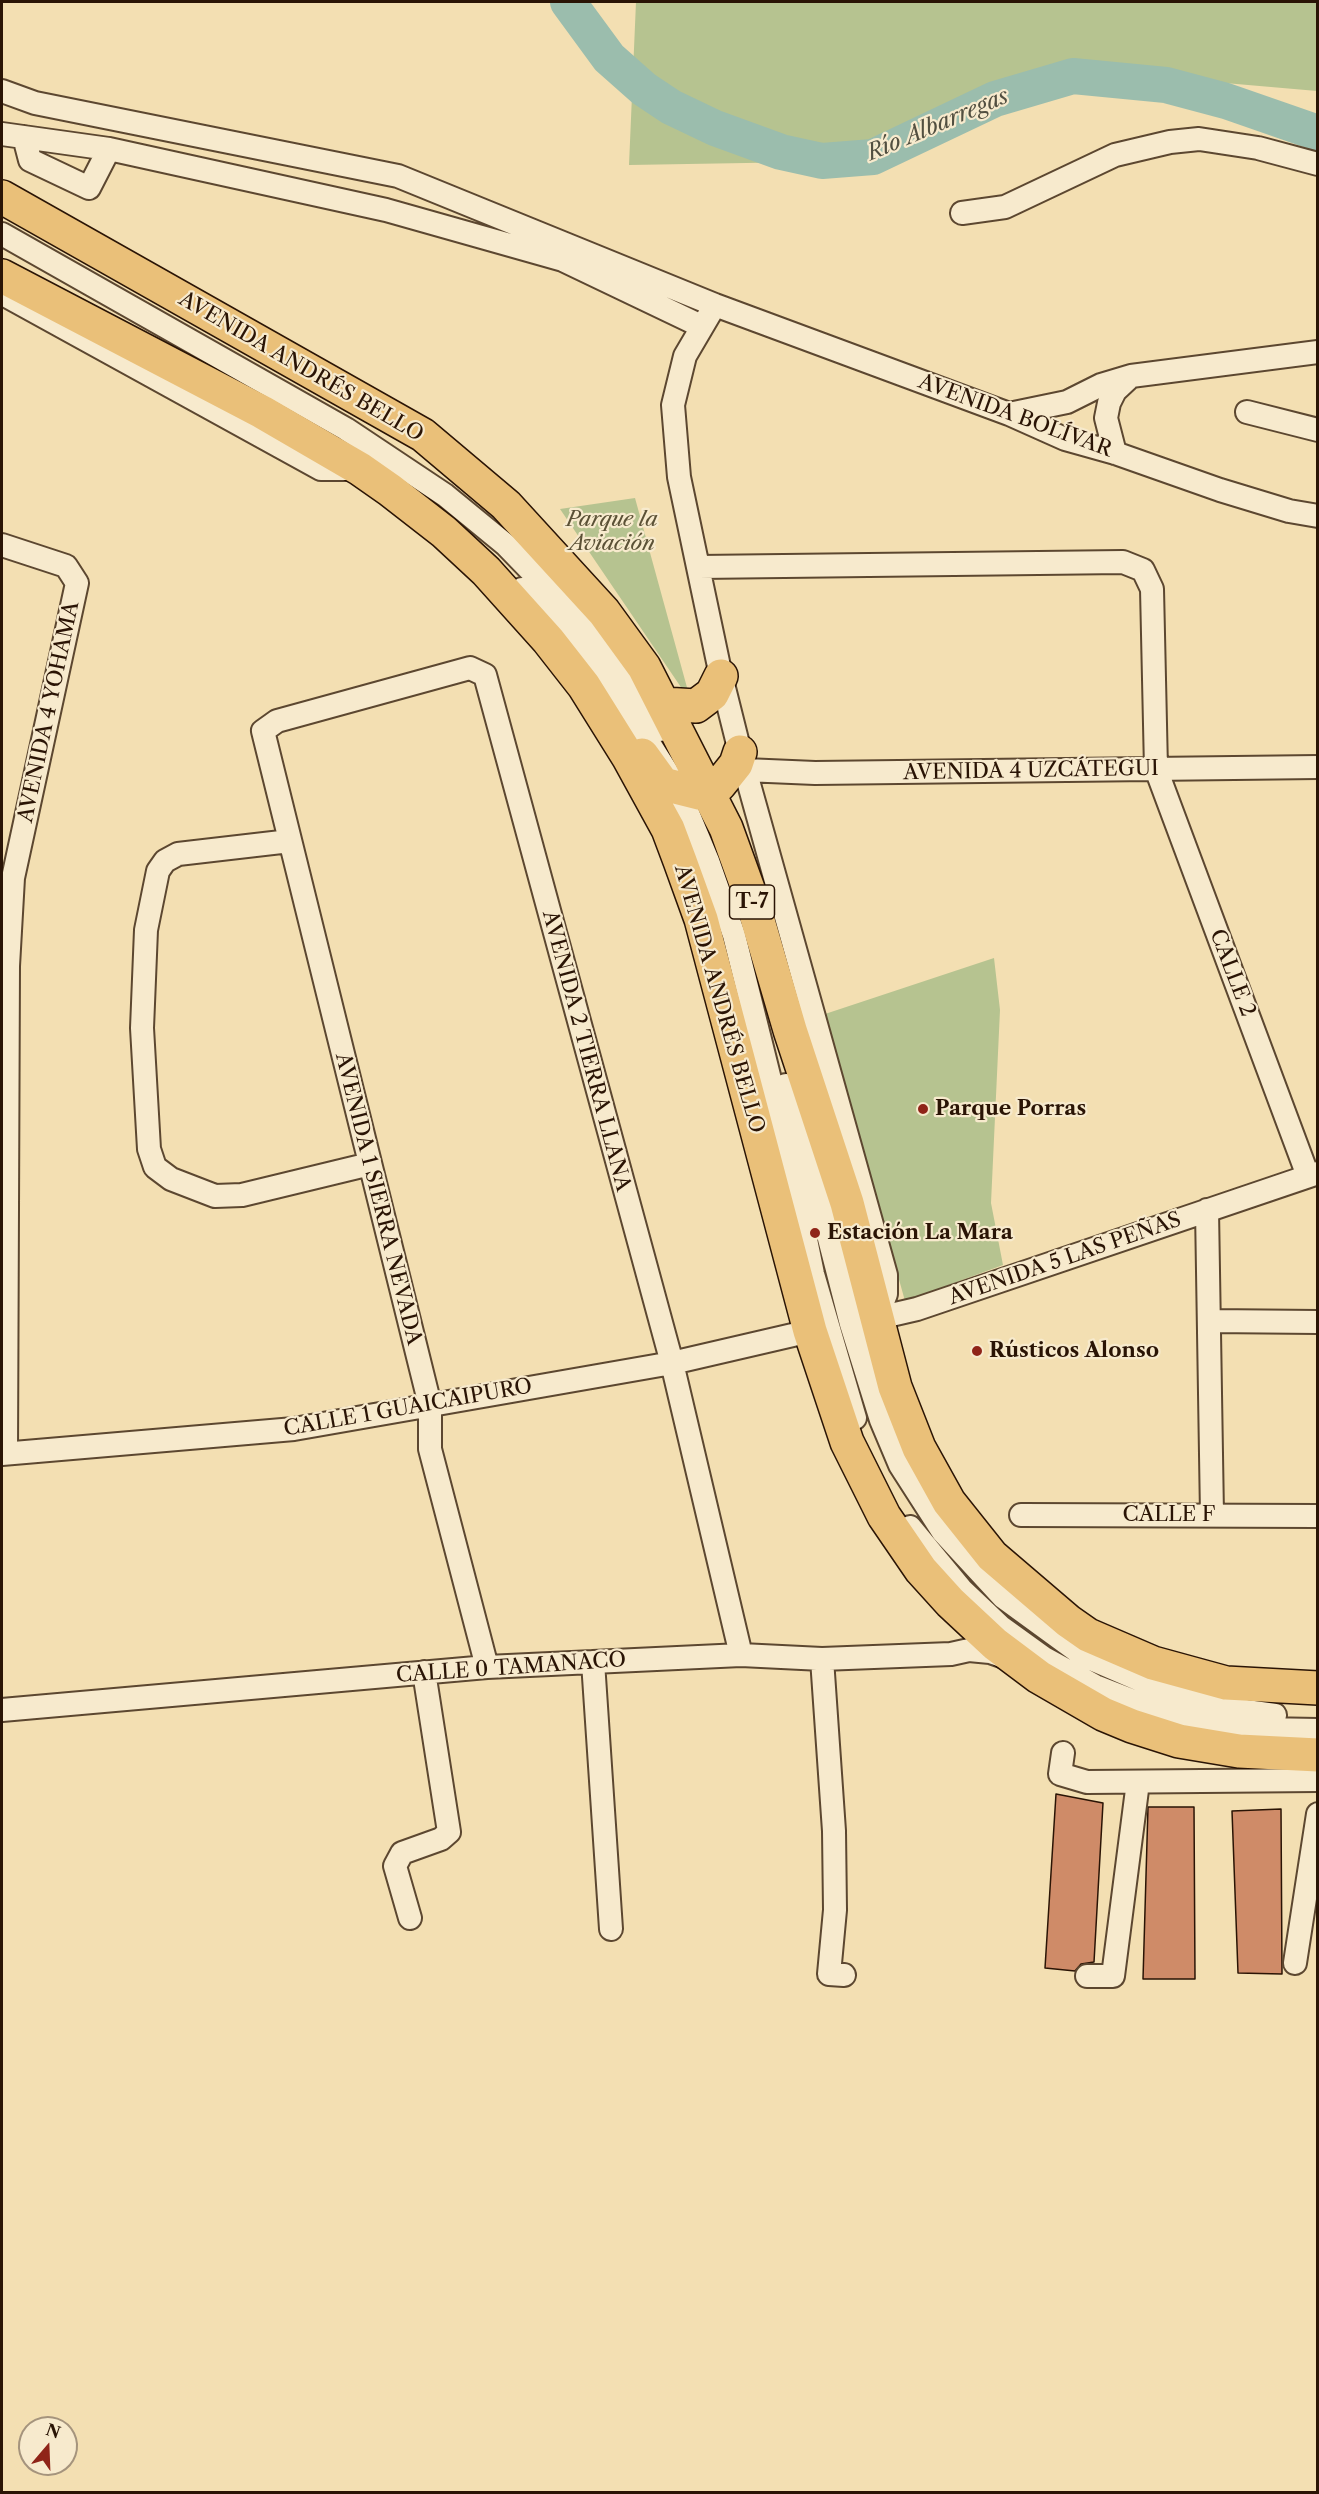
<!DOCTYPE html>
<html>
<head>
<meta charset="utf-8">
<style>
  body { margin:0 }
  #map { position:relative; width:1319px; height:2494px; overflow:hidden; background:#f3dfb2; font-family:"Libre Caslon Text",serif }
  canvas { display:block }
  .frame { position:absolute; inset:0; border:3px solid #2a1405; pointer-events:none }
  .north { position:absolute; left:18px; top:2416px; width:60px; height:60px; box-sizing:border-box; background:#f7eacd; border:2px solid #a5947d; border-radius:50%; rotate:19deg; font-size:16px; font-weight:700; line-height:24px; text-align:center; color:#2a1405 }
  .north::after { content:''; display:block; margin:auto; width:21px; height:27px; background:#8f2418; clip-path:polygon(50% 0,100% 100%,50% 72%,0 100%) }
</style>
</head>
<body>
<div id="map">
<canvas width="1319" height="2494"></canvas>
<div class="frame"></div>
<div class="north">N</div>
</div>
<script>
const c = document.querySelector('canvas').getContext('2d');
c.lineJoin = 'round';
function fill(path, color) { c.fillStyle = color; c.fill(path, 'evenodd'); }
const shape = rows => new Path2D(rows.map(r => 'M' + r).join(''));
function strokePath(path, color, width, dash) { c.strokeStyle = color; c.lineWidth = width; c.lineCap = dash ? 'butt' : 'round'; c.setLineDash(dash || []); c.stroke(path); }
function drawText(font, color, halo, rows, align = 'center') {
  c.font = font + ' "Libre Caslon Text",serif'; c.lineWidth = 4.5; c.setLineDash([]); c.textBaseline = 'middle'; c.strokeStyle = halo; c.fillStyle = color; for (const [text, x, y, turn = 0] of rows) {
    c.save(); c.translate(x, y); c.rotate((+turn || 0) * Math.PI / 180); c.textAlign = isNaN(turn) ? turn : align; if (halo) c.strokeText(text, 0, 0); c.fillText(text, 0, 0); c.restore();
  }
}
fill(shape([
  [636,2,1317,2,1317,91,1110,73,1054,76,863,161,629,165],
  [635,498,691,702,560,509],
  [994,958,1000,1010,991,1203,1003,1265,905,1301,825,1014]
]), '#b6c390');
strokePath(shape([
  [568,2,609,58,644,89,671,107,715,128,781,152,822,161,873,157,995,99,1073,76,1166,85,1226,101,1318,133]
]), '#9bbdad', 36);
const building = shape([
  [1056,1794,1103,1803,1094,1962,1081,1964,1075,1971,1045,1968,1056,1794],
  [1148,1807,1194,1807,1195,1979,1143,1979,1148,1807],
  [1281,1809,1282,1974,1238,1973,1232,1811,1281,1809]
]);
fill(building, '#cf8b68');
strokePath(building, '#2a1405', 1.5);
const minor = shape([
  [2,91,35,103,398,176,715,305,1009,414,1065,439,1115,453,1220,490,1289,511,1318,516],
  [2,134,109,149,386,210,563,260,701,326],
  [24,137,30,160,89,188,109,149],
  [962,213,1005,207,1115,155,1170,142,1199,139,1258,148,1318,164],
  [2,234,346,429,445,495,506,545,568,609,624,678,660,730],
  [3,294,321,469,357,469],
  [715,305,685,356,673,405,679,477,721,676,740,752,886,1275,886,1294,877,1317],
  [1247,412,1318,430],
  [1009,414,1067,402,1101,385,1131,376,1318,352],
  [1115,453,1106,418,1109,403,1115,391,1130,377],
  [2,545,66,566,77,583,13,878,8,966,6,1453],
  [699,567,1123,562,1143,570,1152,589,1156,769,1308,1176],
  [522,589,580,647,626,707,678,789,708,861,734,935,789,1156,813,1274,855,1418],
  [745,770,815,773,1318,767],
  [290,841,178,854,165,861,158,871,146,930,142,1028,149,1149,155,1167,171,1179,215,1196,242,1195,370,1164],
  [786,1085,806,1149,851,1324,881,1420,900,1465,943,1532,1003,1597,1084,1656,1170,1693,1231,1709,1275,1715],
  [1207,1210,1212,1515],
  [865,1321,917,1309,1318,1173],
  [1210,1321,1318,1322],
  [2,1454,294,1429,672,1363,823,1328],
  [1021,1515,1318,1516],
  [910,1527,962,1590,1001,1627,1044,1658,1095,1686,1141,1704,1206,1720,1262,1729,1318,1730],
  [822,1659,834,1831,835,1910,829,1974,844,1975],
  [593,1662,611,1929],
  [487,1667,430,1449,430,1405,263,731,277,721,470,668,485,675,672,1363,741,1655],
  [2,1710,487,1667,741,1655,822,1659,951,1654,969,1650,990,1652,1007,1658],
  [1063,1753,1060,1774,1087,1782,1318,1780],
  [410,1918,395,1866,402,1853,441,1839,449,1832,424,1672],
  [1295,1963,1318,1814],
  [1087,1976,1113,1976,1138,1782]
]);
const highway = shape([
  [2,197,423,435,506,505,604,612,644,667,726,828,751,897,790,1030,847,1203,895,1387,919,1448,949,1502,992,1556,1068,1621,1088,1635,1153,1663,1226,1683,1318,1688],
  [2,276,262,412,360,469,390,490,444,532,486,571,548,640,584,686,629,758,668,829,680,861,701,919,810,1331,847,1442,884,1516,921,1570,950,1602,995,1644,1039,1677,1103,1714,1132,1726,1179,1741,1239,1751,1318,1755],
  [664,704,696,706,712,694,721,676],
  [642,755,663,784,699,793,715,789,720,784,736,764,740,752]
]);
strokePath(minor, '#5c4730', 26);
strokePath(highway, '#2a1405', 36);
strokePath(minor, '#f7eacd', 22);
strokePath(highway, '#eac079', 33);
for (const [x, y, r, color] of [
  [923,1109,6,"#8f2418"],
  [815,1233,6,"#8f2418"],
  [977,1351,6,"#8f2418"]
]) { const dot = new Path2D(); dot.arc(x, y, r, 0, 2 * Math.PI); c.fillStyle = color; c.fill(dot); strokePath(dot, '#f7eacd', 2); }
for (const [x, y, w] of [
  [752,902,45]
]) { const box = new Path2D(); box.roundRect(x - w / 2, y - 17, w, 34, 4.5); c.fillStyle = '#f7eacd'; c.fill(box); strokePath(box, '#2a1405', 1.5); }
drawText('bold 20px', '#2a1405', null, [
  ["T-7",752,902]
]);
drawText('21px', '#2a1405', '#f7eacd', [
  ["AVENIDA ANDRÉS BELLO",301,367,30],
  ["AVENIDA BOLÍVAR",1015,416,20],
  ["AVENIDA 4 YOHAMA",49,712,-78],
  ["AVENIDA 4 UZCÁTEGUI",1031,771,-1],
  ["CALLE 2",1232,973,69],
  ["AVENIDA ANDRÉS BELLO",719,999,74],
  ["AVENIDA 2 TIERRA LLANA",586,1051,75],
  ["AVENIDA 1 SIERRA NEVADA",378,1199,76],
  ["AVENIDA 5 LAS PEÑAS",1065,1259,-19],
  ["CALLE 1 GUAICAIPURO",408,1408,-10],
  ["CALLE F",1169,1515],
  ["CALLE 0 TAMANACO",511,1668,-4]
]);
drawText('italic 21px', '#5b5136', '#f7eacd', [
  ["Parque la",612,520],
  ["Aviación",612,544]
]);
drawText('bold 21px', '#2a1405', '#f7eacd', [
  ["Parque Porras",935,1109],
  ["Estación La Mara",827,1233],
  ["Rústicos Alonso",989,1351]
], 'left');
drawText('italic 22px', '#524f40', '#f7eacd', [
  ["Río Albarregas",938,125,-23]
]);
</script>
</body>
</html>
